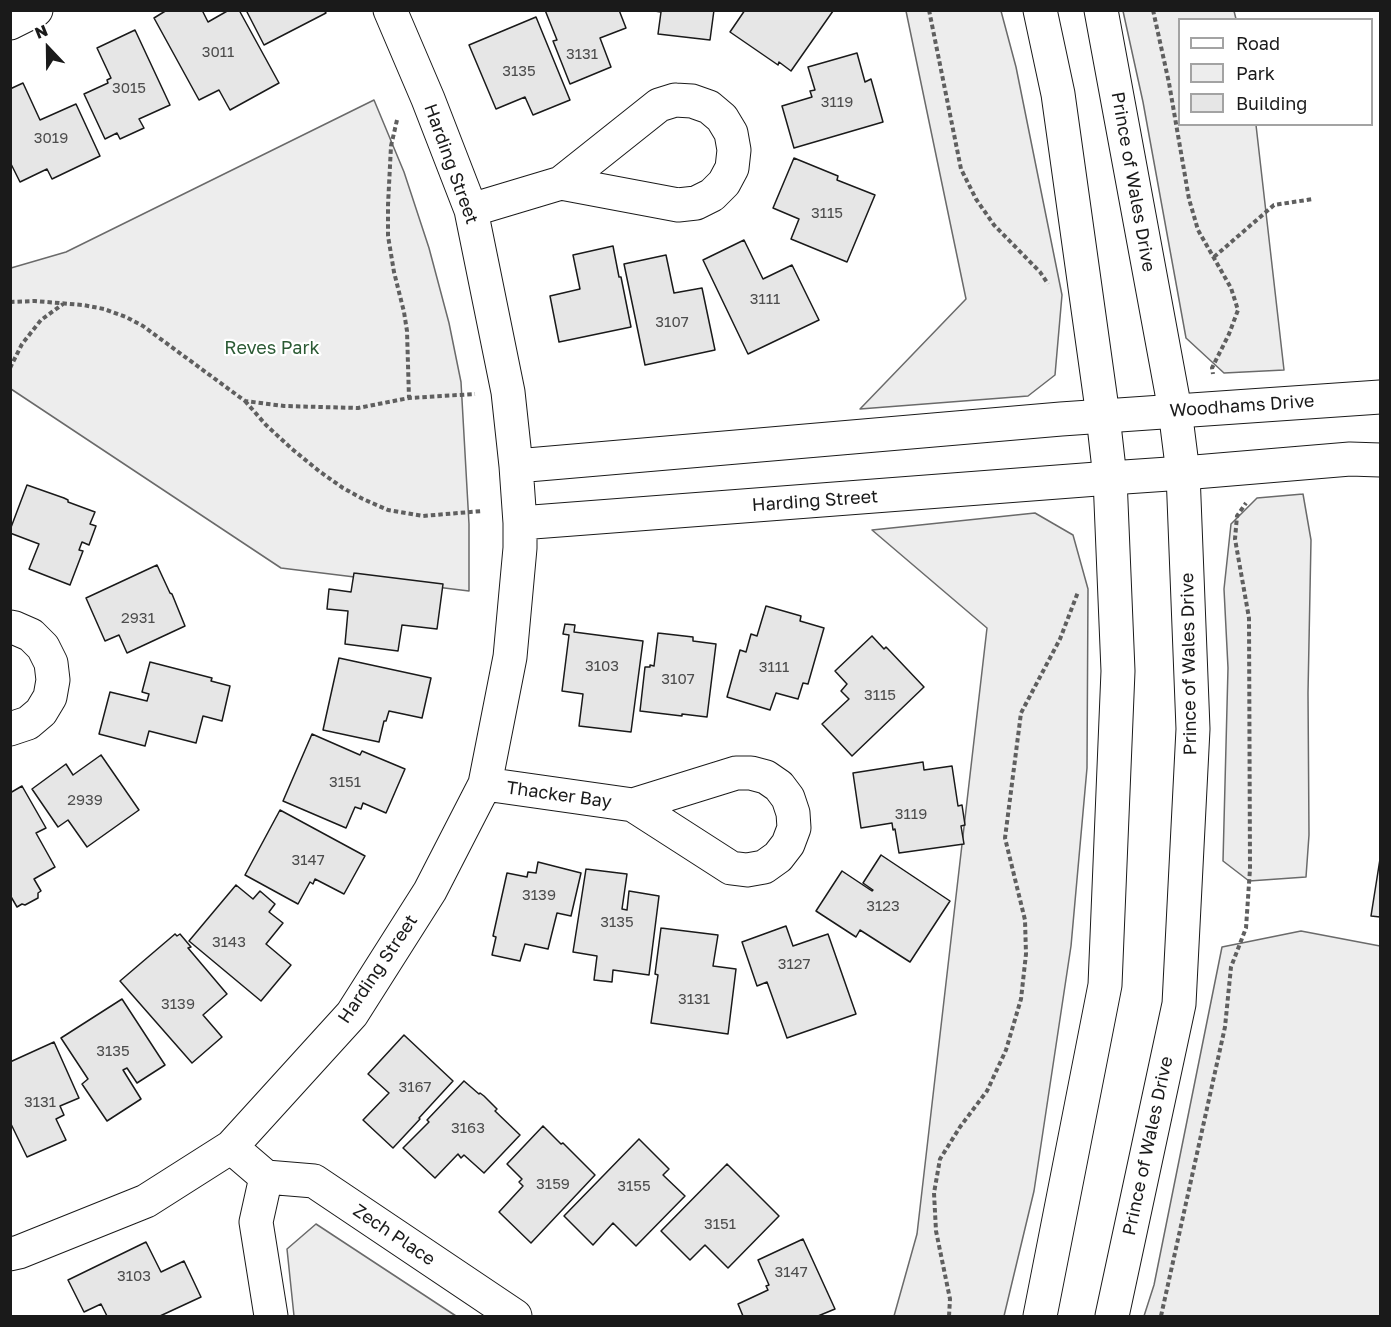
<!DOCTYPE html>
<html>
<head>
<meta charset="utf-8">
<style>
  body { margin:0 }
  #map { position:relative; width:1391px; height:1327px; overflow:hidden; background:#fff; font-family:"Golos Text",sans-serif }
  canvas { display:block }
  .frame { position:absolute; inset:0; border:12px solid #1a1a1a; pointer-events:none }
  .legend { position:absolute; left:1178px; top:18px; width:195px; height:108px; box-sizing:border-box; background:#fff; border:2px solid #a3a3a3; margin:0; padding:8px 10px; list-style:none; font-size:18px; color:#1a1a1a }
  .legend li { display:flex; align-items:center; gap:12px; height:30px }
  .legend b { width:30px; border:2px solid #a3a3a3 }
  .north { position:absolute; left:18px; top:18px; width:60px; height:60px; -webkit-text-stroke:4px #fff; paint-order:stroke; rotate:338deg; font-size:16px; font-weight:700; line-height:24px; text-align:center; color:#1a1a1a }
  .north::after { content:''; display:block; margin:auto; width:21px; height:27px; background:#1a1a1a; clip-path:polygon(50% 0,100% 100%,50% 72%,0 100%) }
</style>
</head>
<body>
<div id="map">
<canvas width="1391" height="1327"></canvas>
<div class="frame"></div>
<ul class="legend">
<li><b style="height:8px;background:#fff"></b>Road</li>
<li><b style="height:16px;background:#ededed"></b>Park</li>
<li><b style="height:16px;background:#e6e6e6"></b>Building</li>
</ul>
<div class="north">N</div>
</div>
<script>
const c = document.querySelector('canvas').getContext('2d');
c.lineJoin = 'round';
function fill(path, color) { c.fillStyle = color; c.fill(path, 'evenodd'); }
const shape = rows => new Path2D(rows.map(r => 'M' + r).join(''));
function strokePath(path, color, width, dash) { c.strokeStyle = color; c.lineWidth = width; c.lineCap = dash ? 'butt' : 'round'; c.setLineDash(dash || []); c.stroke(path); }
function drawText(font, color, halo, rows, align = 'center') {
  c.font = font + ' "Golos Text",sans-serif'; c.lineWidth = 4.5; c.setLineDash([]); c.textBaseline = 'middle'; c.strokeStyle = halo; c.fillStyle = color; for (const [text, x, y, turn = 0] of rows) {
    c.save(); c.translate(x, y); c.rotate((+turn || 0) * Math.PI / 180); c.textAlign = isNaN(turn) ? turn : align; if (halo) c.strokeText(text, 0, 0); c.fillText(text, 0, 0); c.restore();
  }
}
const green = shape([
  [906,11,1001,11,1016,67,1062,295,1055,375,1028,396,860,409,966,299,906,11],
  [1123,11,1234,11,1236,19,1180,20,1180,124,1256,125,1284,370,1224,373,1186,338,1143,102,1123,11],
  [374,100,404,172,429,248,449,323,461,382,469,524,469,591,281,568,11,389,11,268,66,252,374,100],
  [1303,494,1311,540,1308,693,1309,835,1306,877,1249,881,1223,861,1228,668,1224,589,1231,524,1257,498,1303,494],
  [1035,513,1073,535,1088,589,1087,768,1071,946,1034,1191,1004,1316,894,1316,917,1234,987,628,872,530,1035,513],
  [1301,931,1380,946,1380,1316,1144,1316,1154,1285,1222,947,1301,931],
  [316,1224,456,1316,294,1316,287,1249,316,1224]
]);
fill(green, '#ededed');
strokePath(green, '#6a6a6a', 1.5);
const building = shape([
  [167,10,202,10,208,22,229,10,239,10,279,83,230,110,219,90,199,100,154,18,167,10],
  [246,10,324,10,326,13,264,45,246,10],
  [545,10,619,10,626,28,600,38,611,67,570,84,553,41,557,40,545,10],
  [648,10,714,10,710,40,658,34,661,12,648,10],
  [745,10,833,10,833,11,791,71,779,62,778,65,730,32,745,10],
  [536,17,570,100,533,115,525,97,496,109,469,45,536,17],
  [135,30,170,105,139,119,144,128,120,139,117,133,105,139,84,94,108,83,107,80,111,78,97,48,135,30],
  [857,53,865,82,871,79,883,122,794,148,782,106,812,97,810,91,815,90,808,67,857,53],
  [23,83,40,120,76,104,100,156,52,179,47,169,20,182,10,162,10,89,23,83],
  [794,158,838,176,837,180,875,195,847,262,791,239,799,219,773,208,794,158],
  [744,240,763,279,792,265,819,320,748,354,703,260,744,240],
  [613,246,619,277,621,277,631,327,559,342,550,296,580,289,573,255,613,246],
  [666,255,674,293,702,288,715,350,645,365,624,264,666,255],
  [27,485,64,498,68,500,68,502,95,512,90,524,96,526,89,545,82,542,79,550,83,551,70,585,29,569,39,544,10,533,10,530,27,485],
  [157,565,170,593,172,594,185,626,127,653,119,635,105,641,86,598,157,565],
  [354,573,443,584,437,629,402,625,398,651,345,644,348,611,327,609,329,589,351,592,354,573],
  [766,606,801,616,800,621,824,628,808,684,803,683,798,699,776,693,770,710,727,697,740,650,746,652,751,634,757,636,766,606],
  [565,624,575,625,574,632,643,641,631,732,579,726,583,694,562,691,569,635,563,634,565,624],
  [658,633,693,637,693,641,716,644,707,717,682,714,682,716,640,711,645,667,650,667,650,665,654,666,658,633],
  [872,636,884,649,886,647,888,649,924,687,852,756,822,724,849,699,841,691,847,684,835,671,872,636],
  [339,658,431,678,422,718,389,711,386,721,384,721,379,742,323,730,339,658],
  [150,662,212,678,211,681,230,686,222,721,203,716,196,743,149,731,145,746,99,734,110,692,147,701,149,694,142,692,150,662],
  [312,734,360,755,362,751,405,769,386,813,363,803,361,809,355,807,346,828,283,801,312,734],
  [101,755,139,810,87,847,68,820,58,827,32,789,66,764,73,775,101,755],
  [923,762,924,770,952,766,958,806,962,805,965,825,961,826,964,844,899,853,895,829,893,830,892,823,861,828,853,773,923,762],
  [22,786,46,828,36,833,55,867,34,879,41,891,38,893,38,898,25,905,22,904,17,907,10,895,10,793,22,786],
  [280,810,365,856,344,894,315,879,313,884,310,882,298,904,245,875,280,810],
  [881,855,950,901,910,962,860,930,856,937,816,911,842,871,872,891,873,890,863,883,881,855],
  [1380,859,1380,917,1371,916,1380,859],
  [538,862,581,873,571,916,557,913,548,949,525,944,520,961,492,955,496,937,493,936,507,873,527,877,528,872,536,873,538,862],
  [586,869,627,874,622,909,627,910,629,891,659,896,649,975,613,970,612,982,594,980,597,956,573,952,586,869],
  [236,885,253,899,260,891,275,904,269,912,283,923,266,944,291,965,261,1001,189,941,236,885],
  [786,926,793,946,828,934,856,1014,787,1038,767,982,757,986,742,942,786,926],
  [661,928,718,935,713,966,736,969,728,1034,651,1023,658,975,655,974,661,928],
  [175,934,177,936,180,934,191,947,188,948,227,994,203,1015,222,1037,192,1063,120,981,175,934],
  [122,999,165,1065,137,1083,127,1068,123,1070,141,1099,107,1121,82,1084,88,1079,61,1038,122,999],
  [404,1035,453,1081,419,1118,420,1119,393,1148,363,1120,389,1093,368,1074,404,1035],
  [54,1042,79,1098,60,1106,64,1115,56,1119,66,1140,27,1157,10,1122,10,1062,54,1042],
  [464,1081,479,1094,480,1093,484,1096,497,1109,495,1111,520,1135,484,1173,464,1155,461,1158,458,1154,435,1178,403,1148,429,1122,427,1120,464,1081],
  [543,1126,561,1144,563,1143,595,1175,531,1243,499,1212,523,1186,519,1182,522,1179,507,1164,543,1126],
  [639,1139,669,1169,663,1175,685,1196,636,1246,613,1223,593,1245,564,1216,639,1139],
  [727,1164,779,1216,728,1268,705,1245,690,1260,661,1231,727,1164],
  [803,1239,835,1309,818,1316,743,1316,738,1304,768,1290,766,1286,769,1285,758,1260,803,1239],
  [146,1242,161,1272,184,1261,201,1297,160,1316,107,1316,101,1304,84,1312,68,1280,146,1242]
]);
fill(building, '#e6e6e6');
strokePath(building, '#1a1a1a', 1.5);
const minor = shape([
  [10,23,36,10],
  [675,100,692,101,709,107,722,118,731,133,734,150,732,168,724,183,712,195,696,203,678,205,561,183,659,105,675,100],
  [471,210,561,183],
  [516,466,1061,419,1380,397],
  [520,523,1110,478,1183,473,1350,459,1380,460],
  [10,627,15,628,31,635,43,647,51,663,53,680,50,697,41,712,28,723,10,729],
  [736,773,751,773,766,777,779,786,788,798,793,813,794,828,788,844,778,857,764,867,747,870,731,868,633,805,736,773],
  [485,784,633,805],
  [231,1147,266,1177,314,1181,515,1316],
  [266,1177,256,1222,271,1316],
  [10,1254,19,1252,146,1201,231,1147,352,1014,430,891,485,784,510,657,520,548,520,523,516,466,508,392,471,210,428,99,390,10]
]);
const major = shape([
  [1101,10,1175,410,1183,473,1193,729,1179,1004,1112,1316],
  [1040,1316,1105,985,1118,671,1110,478,1103,416,1058,94,1040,10]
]);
strokePath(minor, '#1a1a1a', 35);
strokePath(major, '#1a1a1a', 35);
strokePath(shape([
  [929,10,961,169,976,199,994,225,1040,272,1048,284],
  [1153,10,1169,83,1189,199,1198,230,1231,288,1238,310,1229,334,1212,368,1213,374],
  [397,120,391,146,388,205,388,236,394,272,404,312,407,331,409,398],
  [1214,257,1274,205,1313,199],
  [10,302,35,301,83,305,104,309,126,317,143,326,245,401,284,406,358,408,409,398,475,394],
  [10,368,22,344,41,320,63,304],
  [245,401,266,425,292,449,319,471,343,488,363,499,388,510,423,516,482,511,482,512],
  [949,1316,950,1299,936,1231,934,1193,940,1159,960,1127,987,1091,1006,1050,1021,999,1026,954,1025,920,1005,838,1021,713,1060,639,1078,592],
  [1161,1316,1225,1027,1231,967,1246,928,1250,869,1249,618,1235,539,1237,516,1246,503]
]), '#5f5f5f', 4, [4.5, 3]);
strokePath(minor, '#fff', 33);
strokePath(major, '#fff', 33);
drawText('15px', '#4d4d4d', null, [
  ["3011",218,52],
  ["3131",582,54],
  ["3135",519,71],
  ["3015",129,88],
  ["3119",837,102],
  ["3019",51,138],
  ["3115",827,213],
  ["3111",765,299],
  ["3107",672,322],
  ["2931",138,618],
  ["3103",602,666],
  ["3111",774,667],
  ["3107",678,679],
  ["3115",880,695],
  ["3151",345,782],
  ["2939",85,800],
  ["3119",911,814],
  ["3147",308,860],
  ["3139",539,895],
  ["3123",883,906],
  ["3135",617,922],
  ["3143",229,942],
  ["3127",794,964],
  ["3131",694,999],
  ["3139",178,1004],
  ["3135",113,1051],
  ["3167",415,1087],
  ["3131",40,1102],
  ["3163",468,1128],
  ["3159",553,1184],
  ["3155",634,1186],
  ["3151",720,1224],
  ["3147",791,1272],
  ["3103",134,1276]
]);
drawText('18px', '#1a1a1a', '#fff', [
  ["Harding Street",451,164,70],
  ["Prince of Wales Drive",1133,182,80],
  ["Woodhams Drive",1242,406,-4],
  ["Harding Street",815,501,-4],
  ["Prince of Wales Drive",1189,664,-91],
  ["Thacker Bay",559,795,8],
  ["Harding Street",378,969,-56],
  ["Prince of Wales Drive",1148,1146,-78],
  ["Zech Place",394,1235,34]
]);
drawText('18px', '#2b5a34', '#fff', [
  ["Reves Park",272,348]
]);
</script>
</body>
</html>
